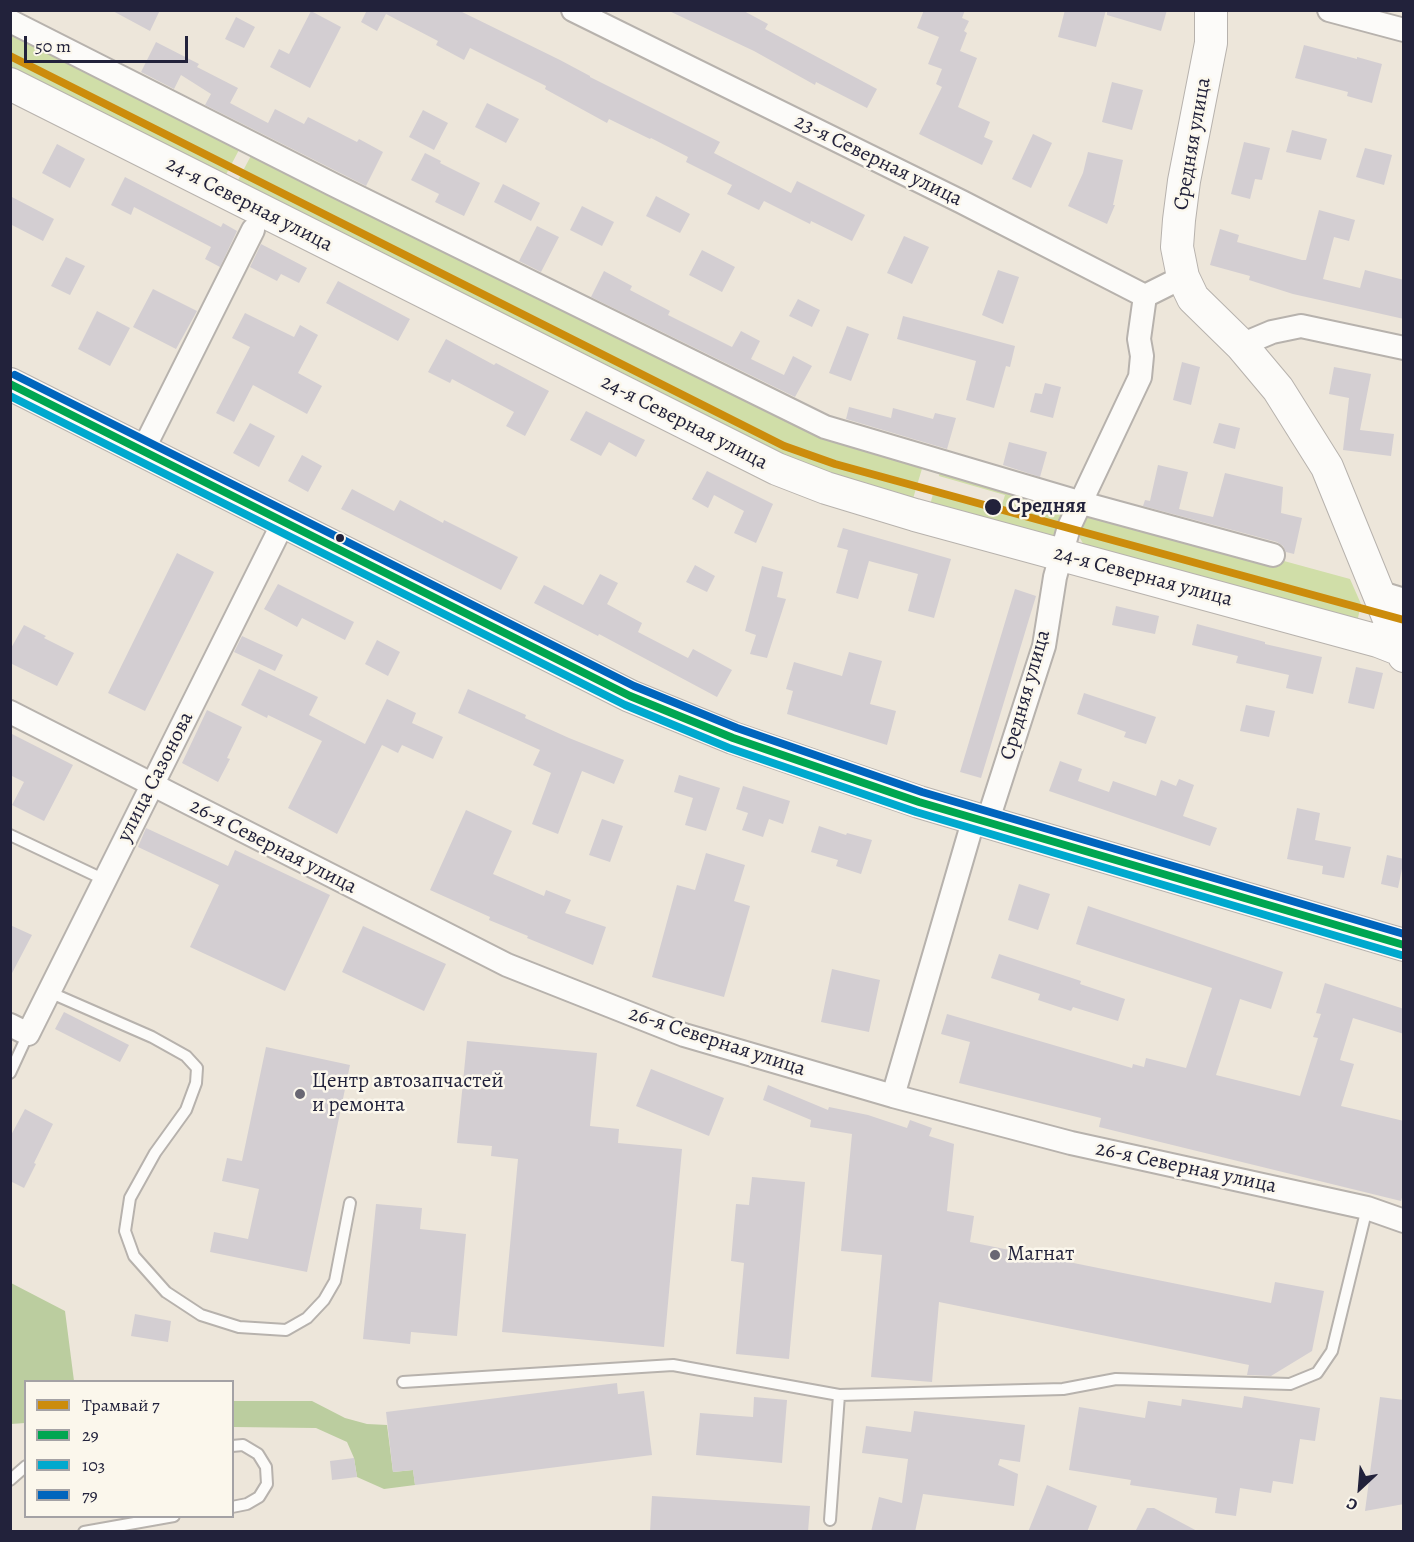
<!DOCTYPE html>
<html>
<head>
<meta charset="utf-8">
<style>
  body { margin:0 }
  #map { position:relative; width:1414px; height:1542px; overflow:hidden; background:#ede6da; font-family:Alegreya,serif }
  canvas { display:block }
  .frame { position:absolute; inset:0; border:12px solid #22223b; pointer-events:none }
  .legend { position:absolute; left:24px; top:1380px; width:210px; height:138px; box-sizing:border-box; background:#fbf7ec; border:2px solid #a4a2a5; margin:0; padding:8px 10px; list-style:none; font-size:18px; color:#22223b }
  .legend li { display:flex; align-items:center; gap:12px; height:30px }
  .legend b { width:30px; border:2px solid #a4a2a5 }
  .north { position:absolute; left:1330px; top:1458px; width:60px; height:60px; -webkit-text-stroke:4px #fbf7ec; paint-order:stroke; rotate:206deg; font-size:16px; font-weight:700; line-height:24px; text-align:center; color:#22223b }
  .north::after { content:''; display:block; margin:auto; width:21px; height:27px; background:#22223b; clip-path:polygon(50% 0,100% 100%,50% 72%,0 100%) }
  .scale { position:absolute; left:24px; top:36px; width:164px; height:27px; box-sizing:border-box; border:3px solid #22223b; border-top:0; padding-left:8px; font-size:18px; line-height:21px; white-space:nowrap; color:#22223b; -webkit-text-stroke:4px #fbf7ec; paint-order:stroke }
</style>
</head>
<body>
<div id="map">
<canvas width="1414" height="1542"></canvas>
<div class="frame"></div>
<ul class="legend">
<li><b style="height:8px;background:#cc8c0c"></b>Трамвай 7</li>
<li><b style="height:8px;background:#00a651"></b>29</li>
<li><b style="height:8px;background:#00a9ce"></b>103</li>
<li><b style="height:8px;background:#0065bd"></b>79</li>
</ul>
<div class="north">С</div>
<div class="scale">50 m</div>
</div>
<script>
const c = document.querySelector('canvas').getContext('2d');
c.lineJoin = 'round';
function fill(path, color) { c.fillStyle = color; c.fill(path, 'evenodd'); }
const shape = rows => new Path2D(rows.map(r => 'M' + r).join(''));
function strokePath(path, color, width, dash) { c.strokeStyle = color; c.lineWidth = width; c.lineCap = dash ? 'butt' : 'round'; c.setLineDash(dash || []); c.stroke(path); }
function drawText(font, color, halo, rows, align = 'center') {
  c.font = font + ' Alegreya,serif'; c.lineWidth = 5; c.setLineDash([]); c.textBaseline = 'middle'; c.strokeStyle = halo; c.fillStyle = color; for (const [text, x, y, turn = 0] of rows) {
    c.save(); c.translate(x, y); c.rotate((+turn || 0) * Math.PI / 180); c.textAlign = isNaN(turn) ? turn : align; if (halo) c.strokeText(text, 0, 0); c.fillText(text, 0, 0); c.restore();
  }
}
fill(shape([
  [10,33,240,148,221,184,11,76],
  [254,150,924,462,912,502,823,475,236,184],
  [941,467,1058,501,1064,511,1057,532,1048,539,929,509,934,490,1001,508,1005,495,939,476],
  [1086,514,1273,558,1350,579,1361,604,1358,618,1351,621,1086,549,1080,538,1079,522]
]), '#d0dea8');
fill(shape([
  [11,1283,65,1311,74,1381,26,1382,25,1423,11,1424],
  [233,1401,312,1401,345,1418,367,1424,387,1425,393,1472,413,1470,415,1485,384,1489,357,1477,354,1458,347,1442,316,1428,233,1427]
]), '#bbcd9f');
fill(shape([
  [111,10,160,10,150,31],
  [367,10,458,10,560,60,590,76,590,77,720,142,714,153,791,193,797,181,865,215,852,241,811,221,810,224,764,201,759,210,727,194,732,185,686,162,688,157,651,138,650,139,609,119,607,123,545,89,546,86,470,48,464,60,436,45,438,41,386,14,377,31,361,22],
  [667,10,742,10,768,24,765,29,877,89,867,108,816,82,815,85,754,51],
  [924,10,965,10,962,18,969,21,964,31,967,33,960,51,977,58,958,107,990,122,984,137,993,141,982,165,919,134,942,87,936,84,942,69,928,64,939,37,917,28],
  [1065,10,1106,10,1096,47,1058,37],
  [1107,10,1167,10,1161,31,1107,15],
  [311,11,341,27,310,88,270,67,279,49,289,54],
  [236,17,255,27,244,48,225,39],
  [156,42,199,64,197,67,238,88,230,103,268,123,275,109,304,124,308,117,357,142,359,139,383,152,366,186,205,105,211,94,181,75,174,89,141,72],
  [1304,45,1357,59,1357,57,1382,64,1372,103,1347,96,1348,92,1295,78],
  [1112,82,1143,90,1132,130,1102,122],
  [487,103,519,119,506,143,475,127],
  [423,110,448,123,434,150,409,137],
  [1292,130,1327,139,1321,160,1286,152],
  [1033,134,1052,143,1031,188,1012,179],
  [1244,142,1270,148,1262,180,1255,179,1250,199,1231,194],
  [57,144,85,159,70,188,42,173],
  [1365,148,1392,155,1384,185,1356,177],
  [1088,152,1123,160,1113,205,1115,205,1107,224,1068,206,1083,173],
  [425,153,441,161,440,163,480,183,464,216,435,202,439,194,411,180],
  [125,177,221,227,223,223,237,231,220,267,205,259,211,247,134,207,131,215,111,205],
  [503,184,540,203,531,221,494,202],
  [10,196,54,219,43,241,10,224],
  [656,196,690,214,680,233,646,216],
  [582,206,614,222,602,246,570,230],
  [1319,210,1355,220,1349,241,1334,237,1323,279,1360,288,1365,270,1404,280,1404,319,1293,294,1249,280,1250,276,1210,265,1220,229,1239,235,1237,242,1302,260,1306,260],
  [537,226,559,237,541,272,519,261],
  [904,236,929,247,912,284,887,273],
  [261,244,307,268,299,283,281,274,277,281,250,267],
  [702,250,735,267,722,292,689,275],
  [66,257,85,266,70,295,51,286],
  [998,270,1019,277,1003,324,982,315],
  [604,271,632,286,630,290,670,311,668,315,732,347,741,331,760,341,751,359,784,375,793,356,812,366,795,397,591,297],
  [338,281,410,319,398,341,326,303],
  [153,289,197,311,176,349,133,327],
  [798,299,820,310,812,327,789,316],
  [97,311,130,328,110,366,78,349],
  [245,313,294,337,300,325,318,335,298,373,322,386,307,414,253,385,234,422,216,413,250,347,232,338],
  [903,316,1015,346,1010,367,1006,366,994,408,966,400,976,361,897,339],
  [847,326,869,334,851,381,829,373],
  [446,339,494,365,496,363,549,391,525,436,506,426,514,412,452,379,450,383,428,372],
  [1182,362,1200,367,1191,405,1173,400],
  [1334,367,1371,374,1360,430,1394,434,1391,456,1343,450,1349,398,1329,394],
  [1045,383,1061,387,1053,418,1030,412,1035,393,1042,394],
  [849,407,891,418,893,408,933,419,935,413,956,418,947,449,846,419],
  [586,411,645,440,636,457,609,442,601,456,570,440],
  [250,423,275,436,259,467,233,453],
  [1219,423,1240,428,1235,449,1213,443],
  [1009,442,1047,452,1040,477,1003,465],
  [302,455,322,466,308,492,288,481],
  [1158,465,1188,472,1179,509,1213,517,1225,473,1283,487,1281,513,1302,518,1294,554,1286,552,1283,546,1277,542,1143,506,1145,500,1150,501],
  [707,471,773,504,756,543,734,533,744,511,714,495,708,508,692,499],
  [352,489,394,511,400,500,443,523,444,520,518,557,501,590,341,509],
  [843,528,951,559,934,618,908,611,918,574,869,561,858,599,836,593,848,550,837,547],
  [177,553,214,572,145,711,108,693],
  [695,565,715,576,707,592,686,582],
  [762,566,783,572,777,597,786,599,767,658,750,654,756,635,745,631],
  [600,574,618,583,607,604,642,623,638,632,688,658,693,649,732,670,717,697,599,634,598,636,534,603,544,585,583,605],
  [278,584,354,622,345,640,302,618,297,627,264,609],
  [1015,589,1036,596,981,778,960,772],
  [1116,606,1159,616,1155,634,1112,625],
  [1197,624,1265,642,1265,644,1322,657,1313,694,1286,688,1289,675,1236,663,1238,656,1192,645],
  [24,625,46,636,44,638,74,653,57,686,10,663,10,650],
  [242,636,283,655,275,671,234,652],
  [377,640,400,652,388,676,365,664],
  [849,652,882,661,870,704,896,711,887,745,787,714,793,691,786,689,794,662,842,676],
  [1356,667,1383,673,1374,709,1348,703],
  [259,669,318,697,309,715,365,744,387,699,416,713,412,723,443,737,433,759,402,745,398,753,382,745,337,834,288,808,322,741,268,715,267,718,241,705],
  [468,689,526,715,525,718,569,738,624,760,614,784,582,771,558,834,532,824,551,773,533,765,540,750,458,713],
  [1084,693,1156,717,1146,744,1124,737,1126,732,1077,714],
  [1246,705,1275,711,1269,737,1240,731],
  [207,710,242,727,227,758,230,759,218,782,182,763],
  [10,733,73,765,44,821,12,805,24,782,10,775],
  [1060,761,1082,769,1078,781,1109,792,1113,781,1156,796,1161,780,1176,786,1179,779,1194,785,1183,816,1217,828,1210,846,1049,791],
  [679,775,720,788,706,831,685,825,693,798,674,792],
  [743,786,790,801,783,824,769,819,763,837,742,830,748,813,736,809],
  [1297,808,1320,813,1315,840,1351,847,1344,878,1322,874,1323,866,1287,859],
  [466,810,512,831,493,874,544,896,546,890,571,900,565,913,606,927,593,965,527,938,528,936,489,920,490,917,430,890],
  [602,819,623,826,610,862,589,855],
  [819,826,846,835,847,833,872,840,861,874,836,866,838,860,811,852],
  [146,828,228,866,235,850,330,895,285,991,190,947,219,885,138,847],
  [706,853,745,865,734,901,750,906,724,997,652,977,677,885,695,890],
  [1387,855,1404,859,1398,888,1381,884],
  [1019,884,1050,894,1038,930,1008,920],
  [1088,906,1283,972,1271,1009,1240,999,1216,1075,1300,1096,1318,1038,1313,1037,1321,1014,1316,1013,1325,983,1404,1009,1404,1034,1353,1018,1340,1060,1354,1064,1341,1106,1404,1121,1404,1191,1401,1201,1099,1127,1101,1118,959,1083,970,1042,941,1034,947,1014,1132,1068,1133,1064,1144,1067,1146,1058,1186,1068,1212,988,1076,944],
  [10,925,32,935,10,977],
  [363,926,446,964,424,1011,342,972],
  [999,954,1081,981,1080,984,1125,999,1118,1021,1073,1007,1071,1011,1038,1000,1040,994,991,978],
  [832,969,880,980,869,1032,821,1022],
  [64,1012,129,1045,120,1062,55,1029],
  [467,1041,597,1053,590,1126,619,1129,618,1143,682,1149,664,1347,502,1332,518,1159,491,1156,492,1146,457,1143],
  [266,1047,350,1065,307,1272,210,1252,214,1232,248,1239,259,1189,222,1181,227,1158,242,1161],
  [651,1069,724,1098,709,1136,636,1106],
  [768,1085,828,1110,829,1107,868,1115,907,1128,910,1120,932,1128,929,1136,954,1144,947,1211,974,1216,970,1242,1271,1303,1275,1282,1324,1291,1312,1351,1271,1376,1247,1375,1249,1365,939,1302,932,1382,871,1377,882,1255,841,1251,852,1134,810,1127,811,1120,763,1100],
  [25,1109,53,1124,34,1163,36,1164,24,1188,10,1181,10,1137],
  [752,1177,805,1182,789,1359,736,1354,744,1263,731,1261,736,1204,749,1205],
  [376,1204,422,1208,420,1229,466,1234,457,1336,411,1332,410,1344,363,1339],
  [135,1314,171,1321,168,1342,131,1336],
  [617,1383,618,1394,644,1391,652,1455,415,1485,413,1470,393,1472,386,1412],
  [1244,1396,1320,1408,1315,1441,1300,1439,1293,1484,1273,1481,1271,1493,1240,1488,1236,1516,1215,1513,1217,1498,1130,1485,1131,1480,1069,1470,1079,1407,1145,1418,1148,1401,1181,1406,1182,1399,1242,1408],
  [754,1397,787,1400,782,1463,696,1455,700,1413,753,1417],
  [1380,1397,1404,1400,1404,1504,1365,1511],
  [914,1411,1025,1425,1020,1462,1000,1459,998,1465,1018,1474,1014,1506,923,1494,915,1532,871,1532,879,1497,902,1503,908,1459,862,1453,866,1426,911,1432],
  [354,1458,357,1477,332,1480,330,1461],
  [1047,1485,1097,1506,1087,1532,1028,1532],
  [652,1496,810,1506,808,1532,650,1532],
  [1147,1508,1154,1508,1199,1532,1135,1532]
]), '#d3ced2');
const service = shape([
  [10,835,105,880],
  [49,992,152,1037,186,1056,197,1068,196,1083,186,1110,155,1153,130,1198,125,1231,134,1256,166,1292,201,1315,239,1327,286,1330,307,1318,324,1300,335,1281,350,1203],
  [10,1073,28,1034],
  [403,1382,673,1365,839,1395,1063,1389,1116,1379,1290,1384,1317,1373,1332,1351,1367,1208],
  [232,1446,243,1445,258,1454,266,1467,267,1484,259,1497,247,1504,232,1507],
  [10,1480,26,1466],
  [830,1520,839,1395],
  [84,1532,174,1516]
]);
const minor = shape([
  [573,10,962,202,1145,296,1183,277],
  [1329,10,1404,30],
  [10,21,334,185,825,427,1082,503,1273,555],
  [1241,345,1272,332,1301,326,1404,348],
  [143,450,253,230],
  [1378,592,1404,600],
  [10,712,507,965,684,1035,893,1096,1071,1143,1367,1208,1404,1221],
  [987,823,1044,646,1055,577,1069,527,1140,377,1142,356,1139,339,1145,296],
  [10,1025,28,1034,284,521],
  [893,1096,974,818]
]);
const secondary = shape([
  [1211,10,1211,43,1184,181,1179,220,1177,247,1183,277,1193,298,1241,345,1278,389,1327,467,1404,656],
  [10,84,777,469,826,488,915,515,1378,641,1401,650],
  [10,384,630,696,733,738,919,802,1404,945]
]);
strokePath(service, '#b7b2ad', 14);
strokePath(minor, '#b7b2ad', 26);
strokePath(secondary, '#b7b2ad', 34);
strokePath(service, '#fcfbf9', 10);
strokePath(minor, '#fcfbf9', 22);
strokePath(secondary, '#fcfbf9', 32);
strokePath(shape([
  [10,384,630,696,733,738,919,802,1404,945]
]), '#00a651', 8);
strokePath(shape([
  [10,396,625,705,729,748,916,812,1401,955]
]), '#00a9ce', 8);
strokePath(shape([
  [15,375,634,686,737,728,922,792,1404,934]
]), '#0065bd', 8);
strokePath(shape([
  [10,56,784,446,835,464,1404,620]
]), '#cc8c0c', 8);
for (const [x, y, r, color] of [
  [993,507,9,"#22223b"],
  [340,538,5,"#22223b"],
  [300,1094,6,"#696773"],
  [995,1255,6,"#696773"]
]) { const dot = new Path2D(); dot.arc(x, y, r, 0, 2 * Math.PI); c.fillStyle = color; c.fill(dot); strokePath(dot, '#fbf7ec', 2); }
drawText('21px', '#22223b', '#fbf7ec', [
  ["Средняя улица",1193,144,-80],
  ["23-я Северная улица",878,161,26],
  ["24-я Северная улица",249,205,27],
  ["24-я Северная улица",684,423,27],
  ["24-я Северная улица",1143,577,15],
  ["Средняя улица",1026,695,-74],
  ["улица Сазонова",156,777,-63],
  ["26-я Северная улица",273,847,27],
  ["26-я Северная улица",717,1042,18],
  ["26-я Северная улица",1186,1168,12]
]);
drawText('bold 21px', '#22223b', '#fbf7ec', [
  ["Средняя",1008,507]
], 'left');
drawText('21px', '#22223b', '#fbf7ec', [
  ["Центр автозапчастей",312,1082],
  ["и ремонта",312,1106],
  ["Магнат",1007,1255]
], 'left');
</script>
</body>
</html>
